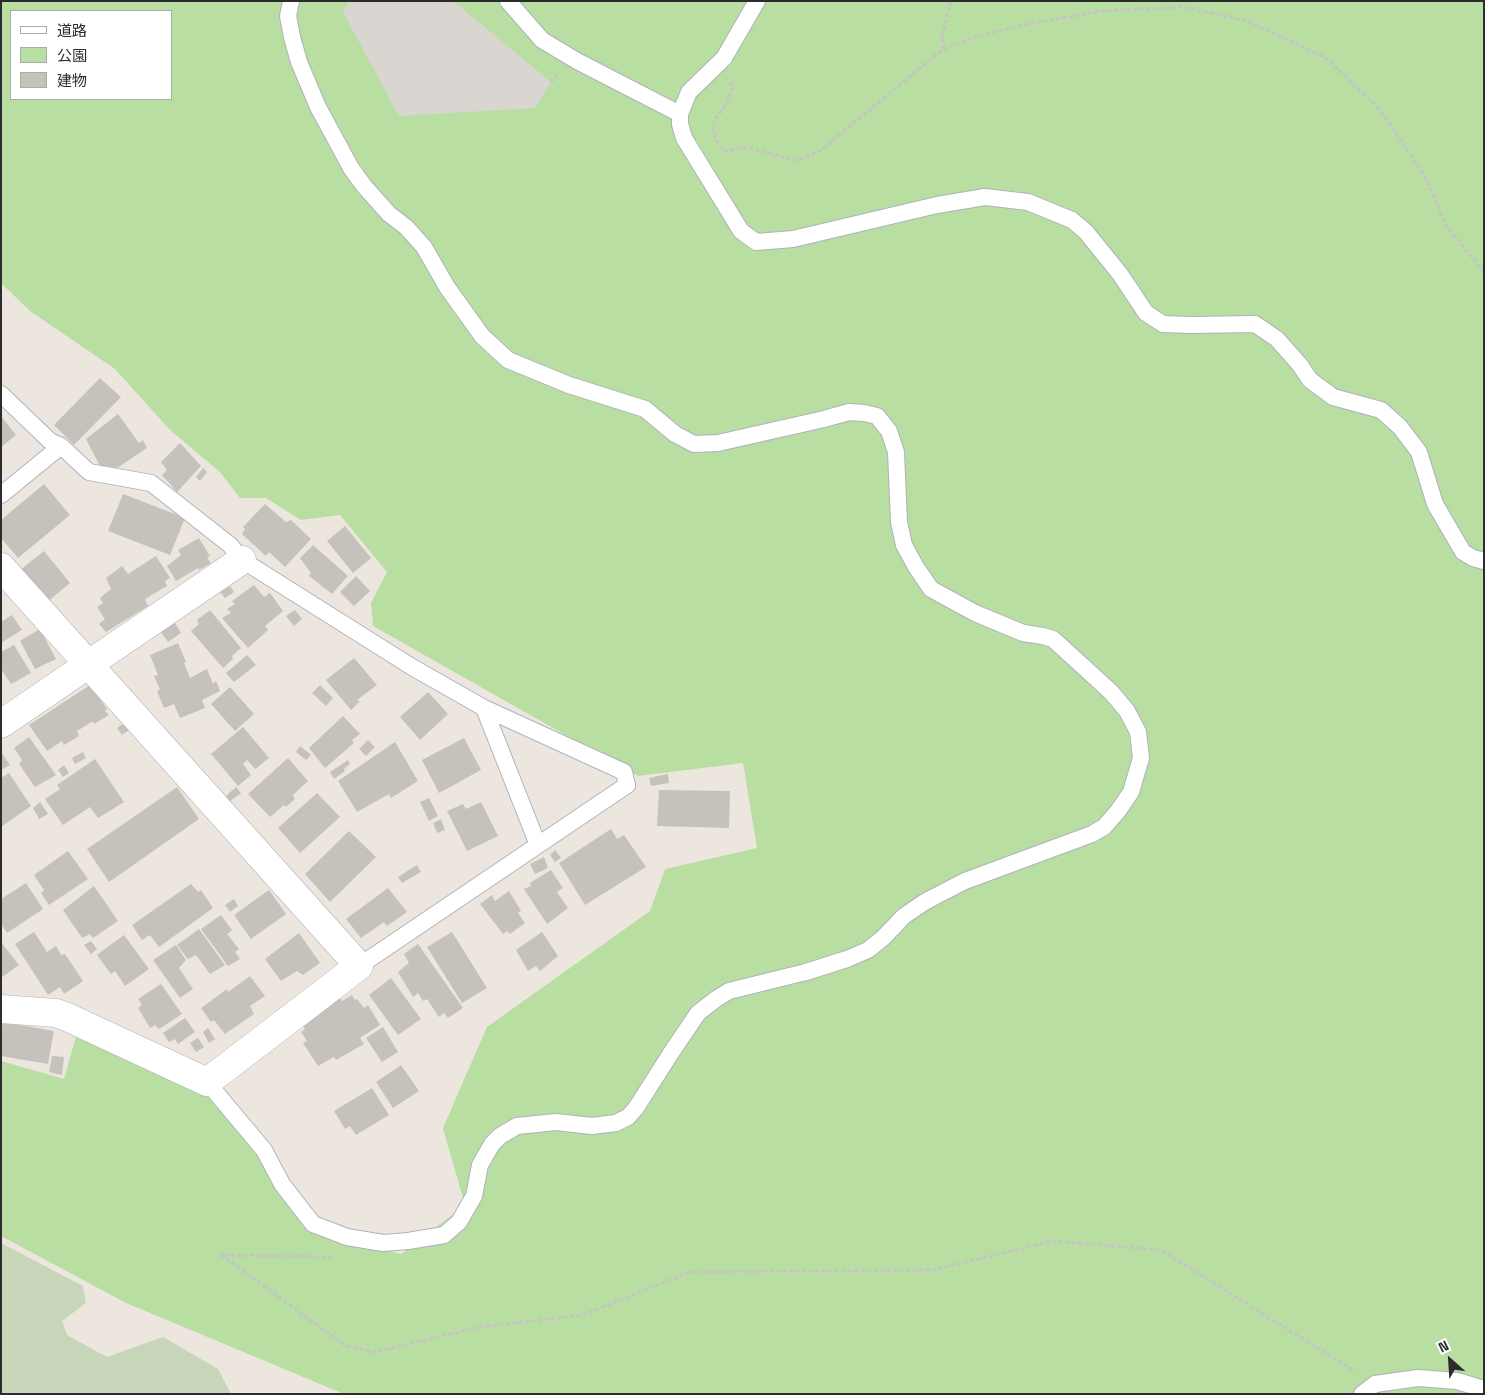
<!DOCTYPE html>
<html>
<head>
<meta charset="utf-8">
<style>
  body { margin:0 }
  #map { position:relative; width:1485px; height:1395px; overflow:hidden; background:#ece6df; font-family:"Space Grotesk","Noto Sans JP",sans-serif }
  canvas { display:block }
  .frame { position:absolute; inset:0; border:2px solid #2c2c2c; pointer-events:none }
  .legend { position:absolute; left:10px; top:10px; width:162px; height:90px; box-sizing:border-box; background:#fff; border:1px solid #ababab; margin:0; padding:6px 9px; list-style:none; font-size:15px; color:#2c2c2c }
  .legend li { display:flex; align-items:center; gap:10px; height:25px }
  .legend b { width:25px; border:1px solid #ababab }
  .north { position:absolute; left:1425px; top:1335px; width:50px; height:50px; -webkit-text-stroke:4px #fff; paint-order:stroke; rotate:334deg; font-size:14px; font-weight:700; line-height:20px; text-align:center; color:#2c2c2c }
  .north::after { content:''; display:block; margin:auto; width:18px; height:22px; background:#2c2c2c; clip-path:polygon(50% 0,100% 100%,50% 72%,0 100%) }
</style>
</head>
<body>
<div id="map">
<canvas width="1485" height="1395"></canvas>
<div class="frame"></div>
<ul class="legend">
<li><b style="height:6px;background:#fff"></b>道路</li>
<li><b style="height:14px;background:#b8dea1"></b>公園</li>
<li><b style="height:14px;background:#c5c1bb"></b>建物</li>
</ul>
<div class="north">N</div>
</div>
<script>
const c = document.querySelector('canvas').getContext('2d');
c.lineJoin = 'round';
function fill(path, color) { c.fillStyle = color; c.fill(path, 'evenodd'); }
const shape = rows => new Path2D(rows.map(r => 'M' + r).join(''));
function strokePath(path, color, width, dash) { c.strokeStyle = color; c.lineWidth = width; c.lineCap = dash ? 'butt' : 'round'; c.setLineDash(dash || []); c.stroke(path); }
fill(shape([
  [1,1,1484,1,1484,1394,344,1394,126,1303,1,1236,1,1061,64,1079,79,1026,195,1081,257,1152,308,1232,401,1254,465,1205,443,1128,487,1027,650,911,665,869,757,848,743,763,638,776,373,626,371,603,387,572,340,515,301,520,266,498,240,498,220,472,169,429,115,369,30,311,1,283],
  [11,11,171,11,171,99,11,99]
]), '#b8dea1');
fill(shape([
  [1,1243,83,1286,86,1303,62,1321,67,1335,107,1357,163,1337,218,1369,231,1394,1,1394]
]), '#c7d5b8');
fill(shape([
  [349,1,453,1,551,82,535,108,399,116,343,12]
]), '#d9d6d2');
fill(shape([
  [100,378,121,397,74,445,54,425],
  [118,414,139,443,143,440,147,448,117,468,100,466,86,439],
  [1,416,16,435,1,447],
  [180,443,201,466,177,492,162,475,167,470,161,462],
  [203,468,207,472,200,481,196,477],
  [44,484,70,515,18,558,1,538,1,520],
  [123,494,185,518,170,555,108,531],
  [265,504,286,522,291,520,311,539,285,567,269,552,266,556,242,534,245,529,243,527],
  [345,526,371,558,353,573,327,541],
  [199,538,210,556,207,558,211,563,199,570,198,568,176,581,167,566,181,555,178,550],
  [313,545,348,576,332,594,309,576,311,573,300,558],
  [44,551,70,583,46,603,20,570],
  [156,556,170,578,165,581,167,586,145,599,148,606,106,632,99,624,105,619,97,607,103,603,100,598,111,589,106,578,122,566,128,574],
  [356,576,370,591,354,606,340,592],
  [254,585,264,597,270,593,283,611,265,626,268,630,248,648,222,618,231,613,227,609,235,604,232,601],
  [230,586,234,592,225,598,220,592],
  [210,610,241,648,232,656,233,659,223,668,191,631,199,624,197,620],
  [295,610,302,619,294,626,286,616],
  [12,615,22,630,1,643,1,622],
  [175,623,181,633,168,642,161,632],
  [40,629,56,659,35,669,20,641],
  [178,643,186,662,184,663,190,678,207,669,213,684,216,681,220,691,202,700,205,708,180,718,174,704,164,708,157,691,160,689,154,676,158,675,150,655],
  [14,645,31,673,11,684,1,669,1,652],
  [247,655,256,665,234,682,226,673],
  [354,658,377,685,357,700,360,701,351,710,326,680],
  [90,685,107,709,105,711,109,715,94,724,93,721,77,731,79,736,64,745,62,741,47,751,29,725],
  [320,685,333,698,326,706,312,693],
  [230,687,254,714,235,731,211,704],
  [428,692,448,714,420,740,400,717],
  [343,716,360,734,352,740,354,743,325,768,309,748],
  [124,723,129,730,122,735,117,728],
  [243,727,269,758,255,769,247,760,243,764,251,775,238,786,211,754],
  [29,737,56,775,35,787,19,764,22,760,14,748],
  [464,738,481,770,439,793,422,760],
  [368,740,375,747,366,756,359,749],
  [395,742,418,781,391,798,389,794,357,812,338,781],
  [300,746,311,755,306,760,296,752],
  [1,752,10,765,1,770],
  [83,752,86,758,75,764,72,758],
  [288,758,308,781,293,795,295,799,286,807,284,805,270,817,248,794],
  [95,759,124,802,98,818,90,807,63,825,45,799,60,789,57,785],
  [348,760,350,764,344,769,345,771,334,779,330,772],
  [64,765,69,773,63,777,58,770],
  [9,773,31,806,1,827,1,778],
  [668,774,669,783,651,786,649,778],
  [177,787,199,819,109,882,87,849],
  [236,787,241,793,229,802,225,797],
  [659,790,730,791,729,828,657,826],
  [317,793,340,817,300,853,278,828],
  [429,798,438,816,429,821,420,802],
  [40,802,48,814,39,819,33,808],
  [481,802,498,836,467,851,447,811,463,804,466,809],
  [441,819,445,830,437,833,433,823],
  [611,829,617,839,624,835,646,867,585,905,559,863],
  [349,831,376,857,330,902,305,874],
  [555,850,561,858,555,862,550,855],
  [68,851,88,879,49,905,41,893,44,890,34,875],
  [544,857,548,868,535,874,530,864],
  [417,865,421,872,402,883,398,877],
  [551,870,563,888,557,892,568,908,547,924,524,889,531,886,530,883],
  [26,883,43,909,7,933,1,924,1,899],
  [191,884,198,892,201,890,213,908,159,947,150,935,142,940,132,925],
  [94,886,118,921,93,938,90,934,82,938,63,910],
  [388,888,407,912,387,926,384,922,361,938,346,919],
  [269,890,286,914,251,939,234,915],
  [509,891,521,911,518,913,525,923,510,934,507,931,503,934,480,904,492,895,495,901],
  [234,899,238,906,230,912,225,905],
  [221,915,232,930,227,934,239,949,235,952,240,959,228,966,201,929],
  [199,929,225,965,210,974,196,955,188,959,177,945],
  [34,932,47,952,56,946,61,955,65,954,83,981,64,994,60,987,48,995,15,944],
  [452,932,487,988,462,1003,427,947],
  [542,932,558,956,540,971,536,966,528,971,516,950],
  [299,933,320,963,303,975,297,971,281,981,265,959],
  [124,935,149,969,125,986,115,971,111,974,97,955],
  [91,941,97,949,91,954,84,945],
  [1,942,19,965,1,978],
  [418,944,463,1008,448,1018,444,1013,439,1017,427,999,423,1001,418,993,413,997,398,972,409,963,404,954],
  [176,945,186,960,179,968,193,989,180,998,153,960],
  [250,976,265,996,250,1006,254,1014,225,1034,214,1020,211,1022,201,1008,227,989,228,992],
  [391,978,421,1019,398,1035,369,995],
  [161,984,182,1014,159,1029,155,1025,150,1028,138,1008,142,1005,138,999],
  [352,995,355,1000,357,999,364,1008,368,1005,380,1025,360,1038,364,1044,336,1060,334,1057,318,1066,303,1043,307,1041,301,1032,305,1029,301,1023,340,998,342,1001],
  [185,1018,195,1032,178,1044,175,1039,169,1042,163,1033],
  [3,1022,54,1031,48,1064,1,1056,1,1032],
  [383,1027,398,1052,382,1062,366,1038],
  [208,1028,215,1039,209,1043,203,1032],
  [198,1038,204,1047,196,1052,190,1043],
  [52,1056,64,1057,62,1075,49,1072],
  [401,1065,419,1091,393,1108,376,1082],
  [372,1088,389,1115,356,1135,350,1126,345,1129,334,1111]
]), '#c5c1bb');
const lane = shape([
  [508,1,542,40,577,61,680,114],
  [757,1,724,58,689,92,680,114,680,124,684,138,741,231,756,242,793,239,937,205,985,197,1028,202,1072,220,1086,232,1120,274,1146,313,1163,324,1191,325,1255,324,1277,339,1300,365,1310,380,1333,397,1381,410,1400,427,1419,452,1435,504,1463,552,1473,558,1484,561],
  [1,394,50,441,61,446,89,472,151,483,230,545,242,560,412,667,484,708,538,845],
  [1,495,61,446],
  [359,966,627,785,624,772,484,708],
  [207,1082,264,1150,282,1184,313,1224,347,1237,383,1243,408,1241,444,1235,459,1222,474,1196,480,1165,492,1144,500,1136,517,1126,556,1122,592,1126,616,1123,628,1117,636,1108,671,1053,698,1013,716,999,729,991,806,972,847,959,868,950,883,938,904,916,923,903,934,897,965,881,1092,834,1104,827,1118,811,1131,792,1141,758,1138,732,1127,711,1111,692,1064,649,1053,639,1043,636,1023,633,975,613,931,589,916,567,904,545,899,522,896,452,889,431,877,416,864,413,849,412,824,419,718,443,694,444,675,434,645,409,569,385,508,360,482,336,447,287,424,247,406,227,389,214,364,186,351,168,318,107,299,62,292,37,288,16,291,1],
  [1362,1394,1375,1384,1418,1378,1457,1381,1484,1389]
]);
const street = shape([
  [1,567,359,966,207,1082,67,1017,56,1013,1,1009],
  [1,724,242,560]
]);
strokePath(lane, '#b0b2bb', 18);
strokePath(street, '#b0b2bb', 29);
strokePath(shape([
  [943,49,942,36,951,1],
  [551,82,557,75],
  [729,85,732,84,733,88,724,108,715,119,713,129,715,138,721,148,725,151,738,148,749,148,795,160,805,158,820,151,943,49,972,38,1013,27,1101,11,1185,7,1247,21,1326,58,1382,112,1427,180,1445,224,1484,272],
  [332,1257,221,1255,346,1346,376,1352,479,1327,583,1315,689,1272,934,1270,1053,1241,1161,1250,1356,1372]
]), '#c4c4c4', 3, [4, 2.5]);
strokePath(lane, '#fff', 16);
strokePath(street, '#fff', 28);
</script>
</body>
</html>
